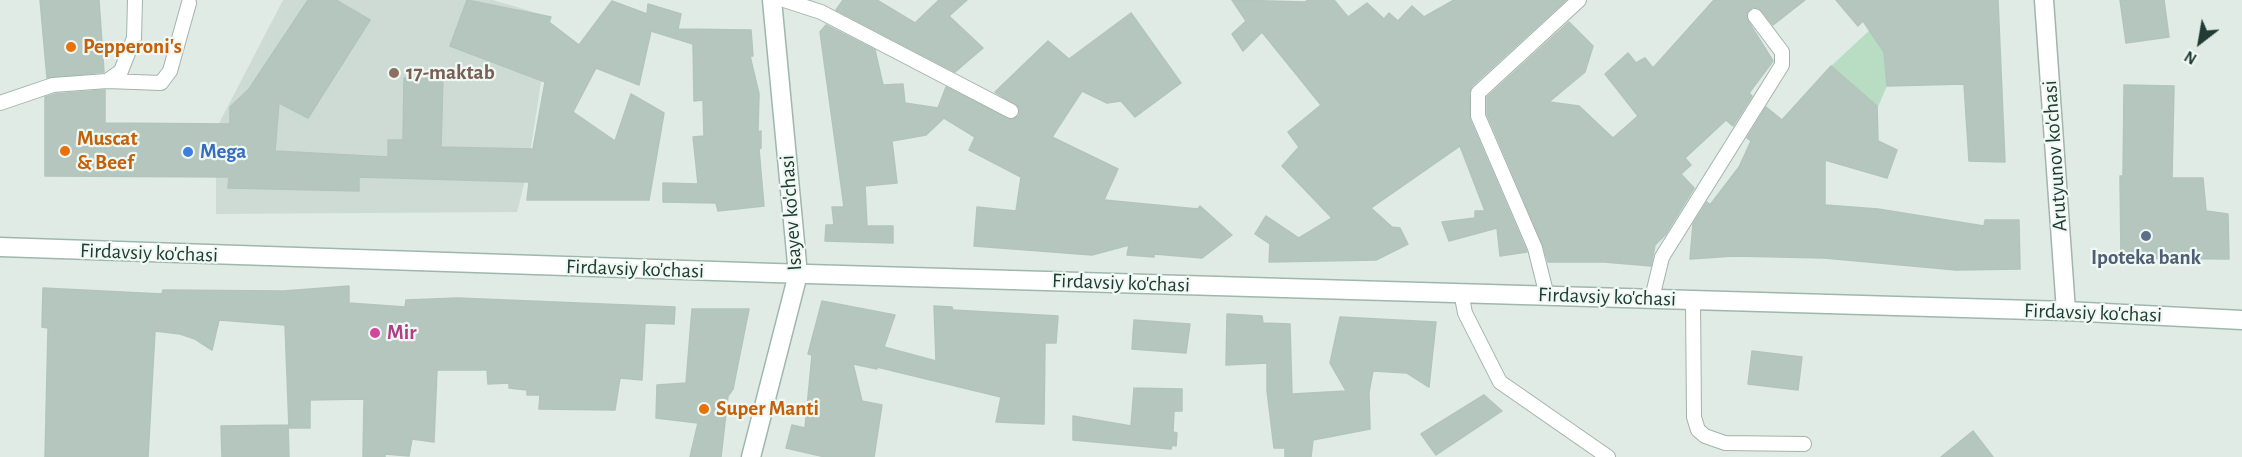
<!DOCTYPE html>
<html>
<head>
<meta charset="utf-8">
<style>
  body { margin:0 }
  #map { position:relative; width:2242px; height:457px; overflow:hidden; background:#e0ebe6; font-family:"Alegreya Sans",sans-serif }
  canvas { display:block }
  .north { position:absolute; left:2170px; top:12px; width:60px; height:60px; -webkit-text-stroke:4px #f0f8f4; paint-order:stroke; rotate:211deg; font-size:16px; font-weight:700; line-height:24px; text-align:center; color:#203c34 }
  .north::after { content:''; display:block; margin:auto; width:21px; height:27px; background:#203c34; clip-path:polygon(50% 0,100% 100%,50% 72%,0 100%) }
</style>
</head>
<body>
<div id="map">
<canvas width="2242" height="457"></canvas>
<div class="north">N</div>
</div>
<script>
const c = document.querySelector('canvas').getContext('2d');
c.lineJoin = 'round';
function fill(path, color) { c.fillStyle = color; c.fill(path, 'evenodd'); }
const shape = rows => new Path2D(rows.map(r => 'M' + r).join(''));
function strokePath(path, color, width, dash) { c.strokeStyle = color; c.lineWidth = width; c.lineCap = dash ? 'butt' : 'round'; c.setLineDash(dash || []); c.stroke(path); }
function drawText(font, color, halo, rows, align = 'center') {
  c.font = font + ' "Alegreya Sans",sans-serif'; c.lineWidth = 4.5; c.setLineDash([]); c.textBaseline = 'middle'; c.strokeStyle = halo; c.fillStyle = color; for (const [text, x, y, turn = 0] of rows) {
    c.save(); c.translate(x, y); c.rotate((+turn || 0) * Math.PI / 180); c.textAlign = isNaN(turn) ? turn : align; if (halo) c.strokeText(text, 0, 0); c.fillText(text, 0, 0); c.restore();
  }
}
fill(shape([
  [283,0,493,0,551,17,527,173,517,212,216,214,216,129]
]), '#cedbd5');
fill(shape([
  [1870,30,1884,52,1887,86,1877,109,1831,66]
]), '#b8ddc2');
const building = shape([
  [40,0,99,0,104,72,47,78,40,0],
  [308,0,336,0,370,20,308,118,279,103,275,151,388,157,388,140,403,140,404,78,443,79,441,147,533,149,545,82,450,46,467,0,551,17,549,22,579,45,612,1,647,14,648,4,681,14,678,29,751,30,753,56,750,56,759,94,758,132,761,131,761,148,759,149,764,206,718,211,716,203,663,202,663,183,698,184,693,137,704,136,703,100,694,101,693,44,651,31,639,85,596,68,573,112,615,141,631,94,664,113,649,200,527,200,529,182,359,177,359,191,228,188,229,177,45,176,45,97,55,94,105,90,105,123,230,124,230,107,249,89,308,0],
  [843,0,877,0,915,23,939,0,967,0,949,16,983,48,955,72,836,10,843,0],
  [1232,0,1305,2,1308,0,1334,0,1348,17,1367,3,1384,19,1389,13,1398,21,1412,6,1424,17,1454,0,1566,0,1472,86,1469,93,1470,120,1527,252,1500,256,1497,228,1449,241,1442,222,1475,218,1475,211,1485,211,1460,146,1371,208,1392,227,1400,228,1408,244,1376,260,1269,262,1270,244,1255,234,1266,216,1299,238,1332,218,1282,166,1299,147,1288,132,1321,105,1262,32,1243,51,1232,34,1246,21,1232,0],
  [1714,0,1805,0,1773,25,1759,8,1753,7,1747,12,1748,21,1773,61,1749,93,1752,96,1733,126,1726,120,1685,158,1691,165,1681,174,1694,188,1665,235,1655,245,1651,266,1604,262,1548,262,1543,245,1487,114,1487,97,1569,22,1593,46,1585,72,1549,102,1579,106,1613,138,1638,116,1605,74,1628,53,1636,63,1645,58,1653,68,1714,0],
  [1836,0,1998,0,2005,162,1969,161,1964,84,1887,86,1884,52,1863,21,1858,26,1836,0],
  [2120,0,2164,0,2169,37,2126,43,2120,0],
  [1131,13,1181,83,1135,117,1121,101,1107,103,1082,91,1052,137,1118,169,1104,200,1198,209,1200,206,1232,235,1202,258,1154,254,1154,257,1127,255,1129,245,1092,255,974,246,977,207,1016,211,1021,177,969,150,975,137,944,118,926,135,892,141,897,183,865,186,867,226,893,226,893,243,825,241,826,225,834,225,832,207,844,207,820,32,826,25,875,50,883,85,903,84,905,103,938,108,946,87,1011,120,1019,116,1019,107,995,92,1048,41,1069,59,1131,13],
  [1831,66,1877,106,1878,141,1897,150,1887,178,1825,160,1825,205,1878,209,1984,226,1985,220,2019,220,2020,269,1956,270,1824,258,1734,256,1690,259,1693,224,1707,202,1710,205,1739,167,1751,141,1747,138,1766,107,1782,120,1831,66],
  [2124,85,2174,86,2172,178,2203,178,2206,211,2228,214,2229,259,2121,258,2120,176,2123,176,2124,85],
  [349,286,349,303,405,307,406,300,458,298,675,307,674,324,645,323,642,380,620,378,615,410,539,409,540,395,527,395,527,390,509,388,509,383,488,384,487,370,437,370,434,442,412,439,409,456,385,454,385,457,363,457,364,399,310,400,310,428,289,428,285,325,219,320,212,350,195,339,180,334,155,331,148,457,45,457,48,328,42,327,43,288,162,294,163,290,284,291,349,286],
  [822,301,895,315,884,347,936,361,934,306,952,307,953,310,1058,316,1056,343,1045,343,1044,424,996,422,1001,397,877,367,877,369,853,364,862,401,882,405,874,457,825,457,786,448,792,425,805,428,812,355,808,354,822,301],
  [692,309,749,309,733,389,728,396,721,457,690,457,698,423,656,418,657,385,686,383,692,309],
  [1227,314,1262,316,1263,323,1290,324,1292,394,1346,391,1330,363,1340,317,1436,322,1429,387,1407,373,1373,371,1369,392,1370,429,1313,440,1311,457,1285,457,1285,448,1274,448,1267,391,1267,363,1226,365,1227,314],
  [1134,320,1190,324,1186,353,1132,349,1134,320],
  [1752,351,1802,357,1798,390,1748,384,1752,351],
  [1134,388,1182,389,1182,411,1174,411,1173,432,1177,433,1176,446,1172,445,1171,449,1073,440,1073,416,1131,426,1134,388],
  [1484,395,1502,411,1436,455,1421,434,1484,395],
  [288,425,289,457,222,457,221,426,288,425],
  [1973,431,1993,457,1941,457,1973,431]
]);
fill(building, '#b5c6bf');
strokePath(building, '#b2c5bd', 1.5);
const lane = shape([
  [784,0,821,12,1011,111],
  [107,81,161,83,170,71,189,3],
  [0,103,53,85,107,81,121,71,134,38,135,0],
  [1461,292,1465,313,1500,382,1608,457],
  [1547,296,1535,248,1478,116,1478,93,1579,0],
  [1652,298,1662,257,1782,65,1782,52,1755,16],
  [1693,300,1694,417,1698,430,1705,436,1725,443,1804,444]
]);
const street = shape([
  [2044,0,2066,311]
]);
const secondary = shape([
  [0,247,774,273,2066,311,2242,320],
  [751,457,798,274,772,0]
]);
strokePath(lane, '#a3b3ad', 16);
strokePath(street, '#a3b3ad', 21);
strokePath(secondary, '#9eb7ae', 21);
strokePath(lane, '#fff', 14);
strokePath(street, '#fff', 18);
strokePath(secondary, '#fff', 18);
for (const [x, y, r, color] of [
  [71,47,6,"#e8710a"],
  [394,73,6,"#8d6e63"],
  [65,151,6,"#e8710a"],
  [188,152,6,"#3f7fe0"],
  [2146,236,6,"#5c6f8a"],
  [375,333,6,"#d1479c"],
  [704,409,6,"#e8710a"]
]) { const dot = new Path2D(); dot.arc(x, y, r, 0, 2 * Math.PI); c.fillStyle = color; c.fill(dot); strokePath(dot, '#f0f8f4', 2); }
drawText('bold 21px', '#c56008', '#f0f8f4', [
  ["Pepperoni's",83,47],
  ["Muscat",77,139],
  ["& Beef",77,163],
  ["Super Manti",716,409]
], 'left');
drawText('bold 21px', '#785e54', '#f0f8f4', [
  ["17-maktab",406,73]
], 'left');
drawText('bold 21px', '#366cbe', '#f0f8f4', [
  ["Mega",200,152]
], 'left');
drawText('21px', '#203c34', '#f0f8f4', [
  ["Arutyunov ko'chasi",2055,156,-94],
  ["Isayev ko'chasi",791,213,-94],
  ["Firdavsiy ko'chasi",149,253,2],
  ["Firdavsiy ko'chasi",635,269,2],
  ["Firdavsiy ko'chasi",1121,283,2],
  ["Firdavsiy ko'chasi",1607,297,2],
  ["Firdavsiy ko'chasi",2093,313,2]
]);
drawText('bold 21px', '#4e5e75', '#f0f8f4', [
  ["Ipoteka bank",2146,258]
]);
drawText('bold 21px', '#b23c85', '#f0f8f4', [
  ["Mir",387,333]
], 'left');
</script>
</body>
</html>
